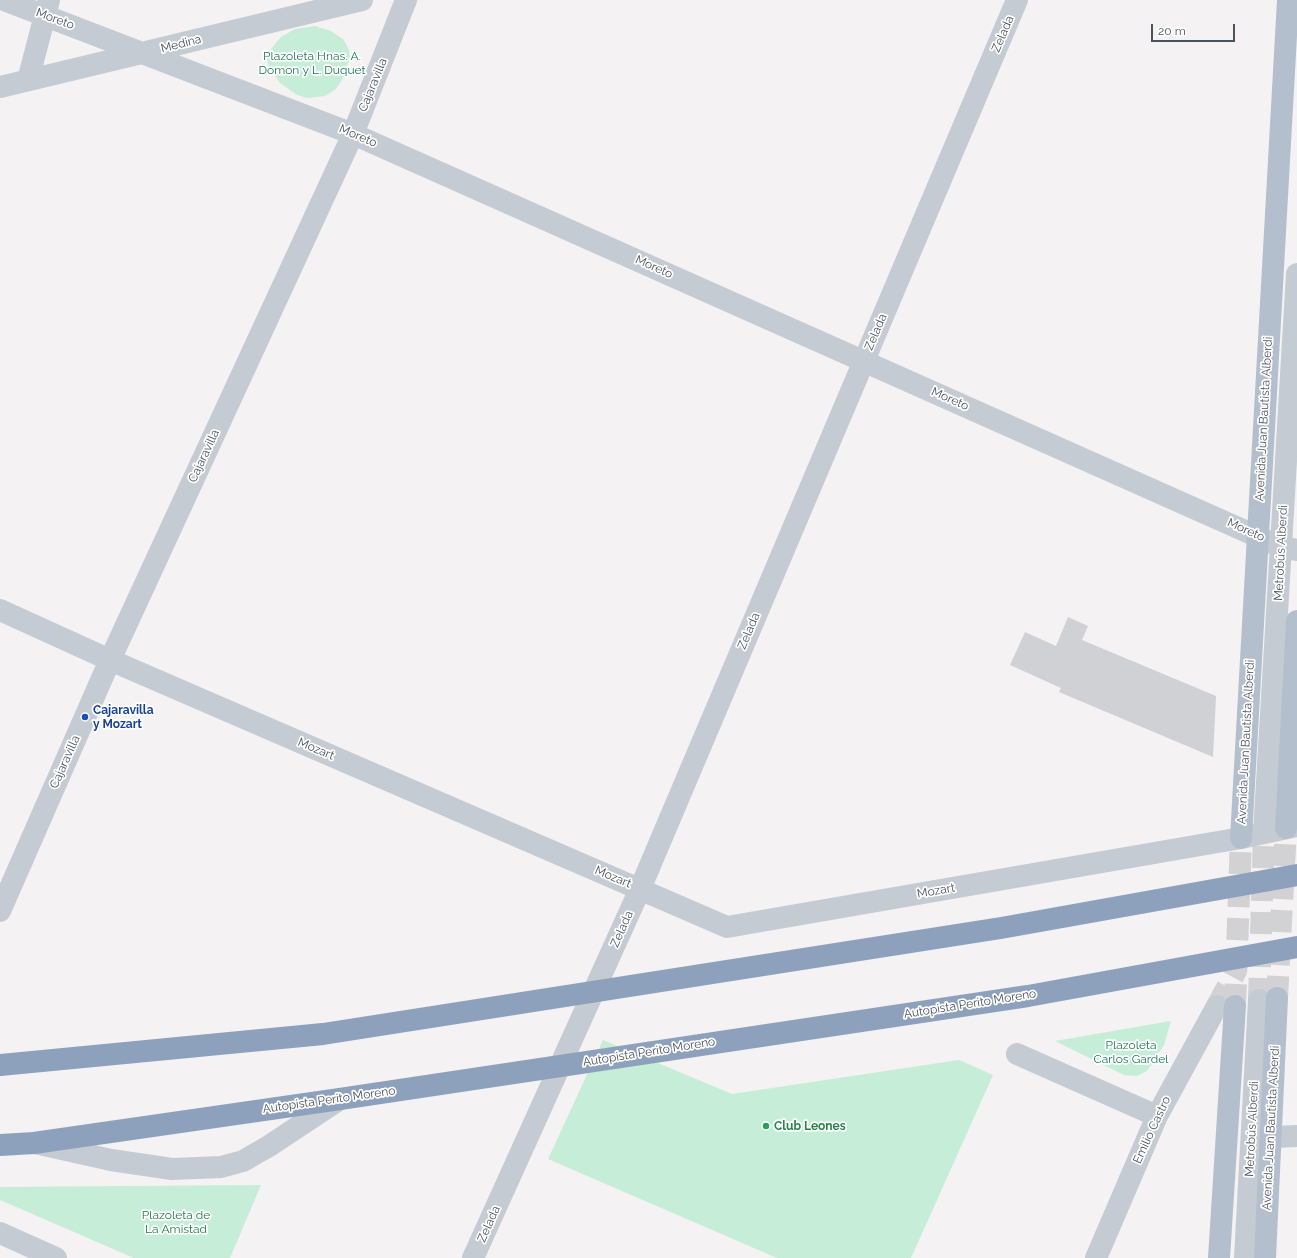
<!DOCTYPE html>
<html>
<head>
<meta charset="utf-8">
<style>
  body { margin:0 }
  #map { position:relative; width:1297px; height:1258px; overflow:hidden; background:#f4f2f2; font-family:Raleway,sans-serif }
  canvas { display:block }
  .scale { position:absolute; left:1151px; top:24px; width:84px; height:18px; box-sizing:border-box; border:2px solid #4b535e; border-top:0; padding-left:5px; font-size:12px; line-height:14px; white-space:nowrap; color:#4b535e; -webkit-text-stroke:3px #fff; paint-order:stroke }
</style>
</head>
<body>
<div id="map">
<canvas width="1297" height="1258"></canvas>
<div class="scale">20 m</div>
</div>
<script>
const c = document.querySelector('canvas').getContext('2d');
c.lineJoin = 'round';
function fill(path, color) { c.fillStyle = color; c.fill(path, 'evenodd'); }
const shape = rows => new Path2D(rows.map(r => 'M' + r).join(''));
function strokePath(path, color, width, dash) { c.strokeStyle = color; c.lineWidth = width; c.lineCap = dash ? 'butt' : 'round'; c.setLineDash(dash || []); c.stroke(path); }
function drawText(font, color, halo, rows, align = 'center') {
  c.font = font + ' Raleway,sans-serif'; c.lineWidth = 3.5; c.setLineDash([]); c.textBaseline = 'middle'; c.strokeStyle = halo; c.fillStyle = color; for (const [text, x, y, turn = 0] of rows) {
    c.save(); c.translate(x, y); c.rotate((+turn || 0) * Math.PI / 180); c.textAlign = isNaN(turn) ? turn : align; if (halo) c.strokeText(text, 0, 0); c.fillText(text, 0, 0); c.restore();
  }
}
fill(shape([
  [315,26,331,31,344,40,349,50,350,58,342,80,336,89,325,96,308,98,297,95,280,83,269,67,267,59,271,49,281,37,295,29],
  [1171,1021,1164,1045,1147,1071,1137,1076,1124,1075,1055,1041],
  [603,1040,732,1094,959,1060,993,1075,911,1258,777,1258,548,1159],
  [261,1185,230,1258,134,1258,0,1200,0,1187]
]), '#c5edd7');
fill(shape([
  [1068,617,1088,626,1082,640,1216,696,1213,757,1059,692,1061,688,1010,665,1025,632,1056,646]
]), '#cfd1d5');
strokePath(shape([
  [1259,1000,1264,833],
  [1217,1006,1237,969]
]), '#d2d2d4', 22, [22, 11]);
strokePath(shape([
  [1277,998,1286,828],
  [1235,1006,1241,838]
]), '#d2d2d4', 22, [22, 11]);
strokePath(shape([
  [4,0,353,134,1281,547,1297,550],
  [28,80,49,0],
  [0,87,362,0],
  [0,610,110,660,727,927,1241,838,1297,826],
  [1264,833,1297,274],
  [0,911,110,660,353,134,406,0],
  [1017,1054,1157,1116],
  [1253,1138,1297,1136],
  [35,1143,111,1160,172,1169,221,1167,243,1161,269,1146,340,1099],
  [0,1233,56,1258],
  [473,1258,640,889,1017,0],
  [1096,1258,1157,1116,1217,1006],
  [1245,1258,1259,1000]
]), '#c4cbd2', 22);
strokePath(shape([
  [1286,828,1297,621],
  [1241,838,1288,0],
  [1219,1258,1235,1006],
  [1265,1258,1277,998]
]), '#b4bfce', 22);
strokePath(shape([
  [0,1065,323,1034,1001,928,1297,875],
  [0,1145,34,1143,340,1099,1028,996,1297,947]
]), '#8ea1bc', 22);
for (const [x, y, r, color] of [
  [85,717,4,"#1a4fb4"],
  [766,1126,4,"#2e9e5b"]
]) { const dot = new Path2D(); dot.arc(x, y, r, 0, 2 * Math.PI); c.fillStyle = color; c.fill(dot); strokePath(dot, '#fff', 1.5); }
drawText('12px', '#4b535e', '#fff', [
  ["Moreto",55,19,20],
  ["Zelada",1003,34,-67],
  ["Medina",181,44,-14],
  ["Cajaravilla",373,85,-68],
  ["Moreto",358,136,23],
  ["Moreto",654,267,24],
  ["Zelada",876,332,-67],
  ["Moreto",950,399,24],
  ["Avenida Juan Bautista Alberdi",1264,419,-87],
  ["Cajaravilla",204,456,-65],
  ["Moreto",1246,530,24],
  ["Metrobús Alberdi",1281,553,-87],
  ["Zelada",749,631,-67],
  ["Avenida Juan Bautista Alberdi",1246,742,-87],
  ["Mozart",316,749,23],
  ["Cajaravilla",65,762,-66],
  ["Mozart",613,877,23],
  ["Mozart",936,891,-10],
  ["Zelada",622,929,-66],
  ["Autopista Perito Moreno",970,1004,-9],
  ["Autopista Perito Moreno",649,1052,-9],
  ["Autopista Perito Moreno",329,1100,-8],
  ["Avenida Juan Bautista Alberdi",1271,1128,-87],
  ["Metrobús Alberdi",1252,1129,-87],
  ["Emilio Castro",1152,1130,-65],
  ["Zelada",489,1224,-66]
]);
drawText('12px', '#1f7b54', '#fff', [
  ["Plazoleta Hnas. A.",312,56],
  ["Domon y L. Duquet",312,70],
  ["Plazoleta",1131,1045],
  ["Carlos Gardel",1131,1059],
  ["Plazoleta de",176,1215],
  ["La Amistad",176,1229]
]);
drawText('bold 12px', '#164399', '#fff', [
  ["Cajaravilla",93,710],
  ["y Mozart",93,724]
], 'left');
drawText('bold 12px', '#27864d', '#fff', [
  ["Club Leones",774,1126]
], 'left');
</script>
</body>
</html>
